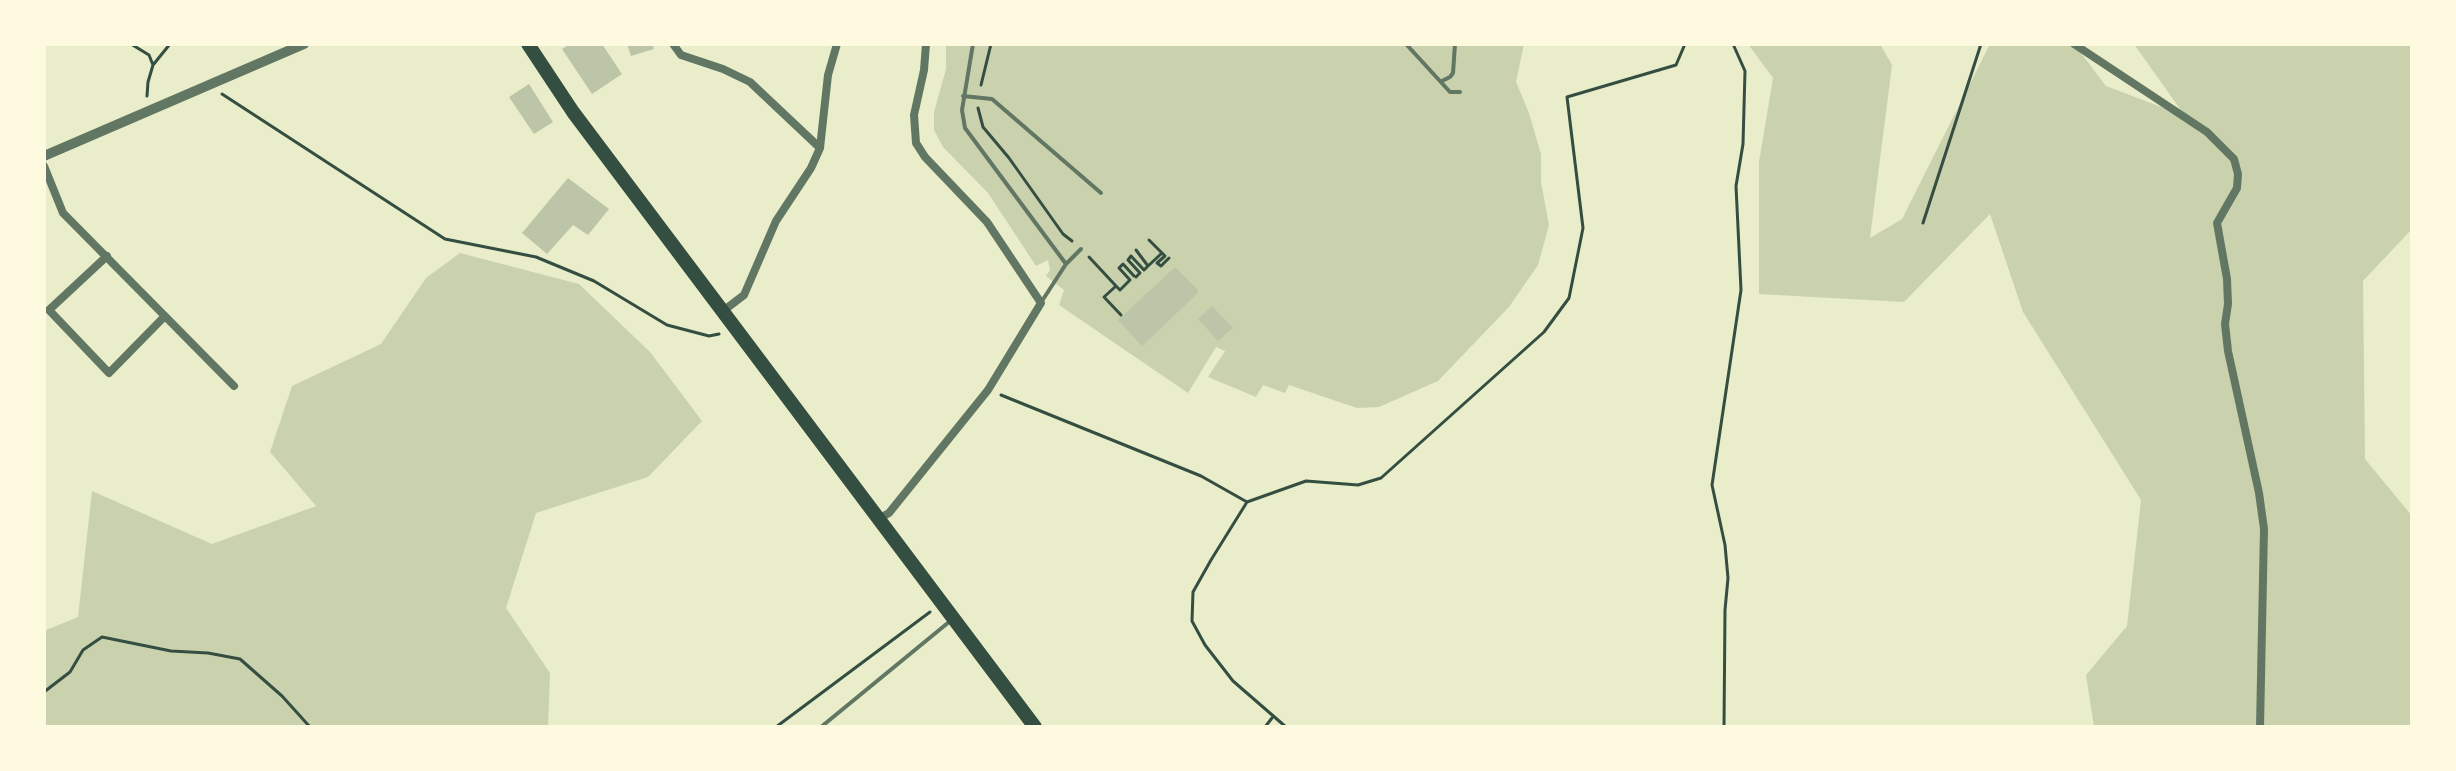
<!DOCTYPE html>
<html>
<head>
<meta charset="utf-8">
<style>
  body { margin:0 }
  #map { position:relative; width:2456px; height:771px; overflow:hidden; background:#e9edc9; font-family:Manrope,sans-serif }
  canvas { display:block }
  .frame { position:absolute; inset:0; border:46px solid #fefae0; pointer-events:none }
</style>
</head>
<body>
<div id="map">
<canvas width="2456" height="771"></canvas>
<div class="frame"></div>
</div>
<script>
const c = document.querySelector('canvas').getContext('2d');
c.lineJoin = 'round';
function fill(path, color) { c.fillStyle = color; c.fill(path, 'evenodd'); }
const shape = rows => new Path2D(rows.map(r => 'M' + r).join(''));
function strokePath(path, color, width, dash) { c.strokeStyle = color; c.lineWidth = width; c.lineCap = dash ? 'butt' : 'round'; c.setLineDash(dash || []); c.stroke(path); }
fill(shape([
  [946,44,1524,44,1516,82,1529,113,1541,154,1541,182,1549,225,1538,265,1509,307,1438,381,1379,407,1357,408,1289,385,1285,393,1263,385,1256,397,1208,377,1225,351,1216,347,1188,393,1059,305,1064,290,1046,276,1050,270,1048,260,1036,266,988,193,943,147,934,130,934,112,946,69],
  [1748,44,1880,44,1892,65,1870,238,1902,219,1990,44,2074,44,2106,86,2185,116,2134,44,2412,44,2412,229,2363,281,2365,459,2412,516,2412,727,2094,727,2086,675,2127,626,2141,500,2023,312,1990,214,1904,302,1759,294,1759,162,1773,78],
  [460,253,579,284,650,352,702,421,648,477,536,513,506,608,550,673,548,727,44,727,44,631,78,617,92,491,212,544,316,506,270,452,292,386,381,344,426,278]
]), '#cad2ad');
fill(shape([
  [570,44,602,44,622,74,592,94,562,49],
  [627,44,653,44,654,49,631,56],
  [529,84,553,122,534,134,509,97],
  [568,178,609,209,588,235,573,225,547,254,522,233],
  [1175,267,1198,290,1197,294,1142,346,1118,320],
  [1212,306,1233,328,1218,341,1198,319]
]), '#bcc5a7');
strokePath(shape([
  [131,44,149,55,153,65,148,82,147,96],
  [153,65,170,44],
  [981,85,991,44],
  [222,94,445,239,536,257,594,281,667,325,709,336,719,334],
  [978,108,983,127,1009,158,1063,234,1072,241],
  [1923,223,1981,44],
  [1149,240,1165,256,1157,263,1161,266,1169,258],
  [1136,250,1148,266,1144,270],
  [1131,256,1128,260,1140,273,1136,277],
  [1131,256,1144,270],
  [1089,257,1116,286],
  [1123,264,1134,276],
  [1148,266,1162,253],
  [1121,315,1104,297,1116,286,1120,290,1130,280,1119,268,1123,264],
  [1001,395,1201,476,1247,502],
  [44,692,70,672,83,650,102,637,171,651,208,653,240,659,282,696,310,727],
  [776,727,930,612],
  [1265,727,1272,718],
  [1286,727,1233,681,1205,645,1192,621,1193,592,1211,560,1247,502,1306,481,1358,485,1381,478,1544,332,1569,298,1583,228,1567,97,1676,65,1685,44],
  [1724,727,1725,610,1728,578,1725,545,1712,485,1741,290,1736,186,1743,144,1745,71,1733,44]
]), '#344e41', 3);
strokePath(shape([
  [973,44,962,110,965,128,1066,264,1042,301],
  [1406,44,1450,92,1460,92],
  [1442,81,1450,77,1453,73,1455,44],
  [963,96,992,99,1101,193],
  [1066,264,1081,249],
  [821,727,949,622]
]), '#617663', 4);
strokePath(shape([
  [673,44,681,55,723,69,750,82,820,148],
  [2074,44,2207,132,2234,159,2238,174,2237,188,2217,223,2227,279,2228,304,2225,324,2228,351,2259,493,2264,529,2260,727],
  [44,166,63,213,234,386],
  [107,256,49,310,109,373,164,317],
  [723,311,744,295,776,221,811,168,820,148,828,75,837,44],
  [880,518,889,513,988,390,1041,303,987,222,925,157,916,143,914,115,924,70,926,44]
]), '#617663', 8);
strokePath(shape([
  [44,156,304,44]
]), '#617663', 10);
strokePath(shape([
  [528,44,573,112,1035,727]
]), '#344e41', 14);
</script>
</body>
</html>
